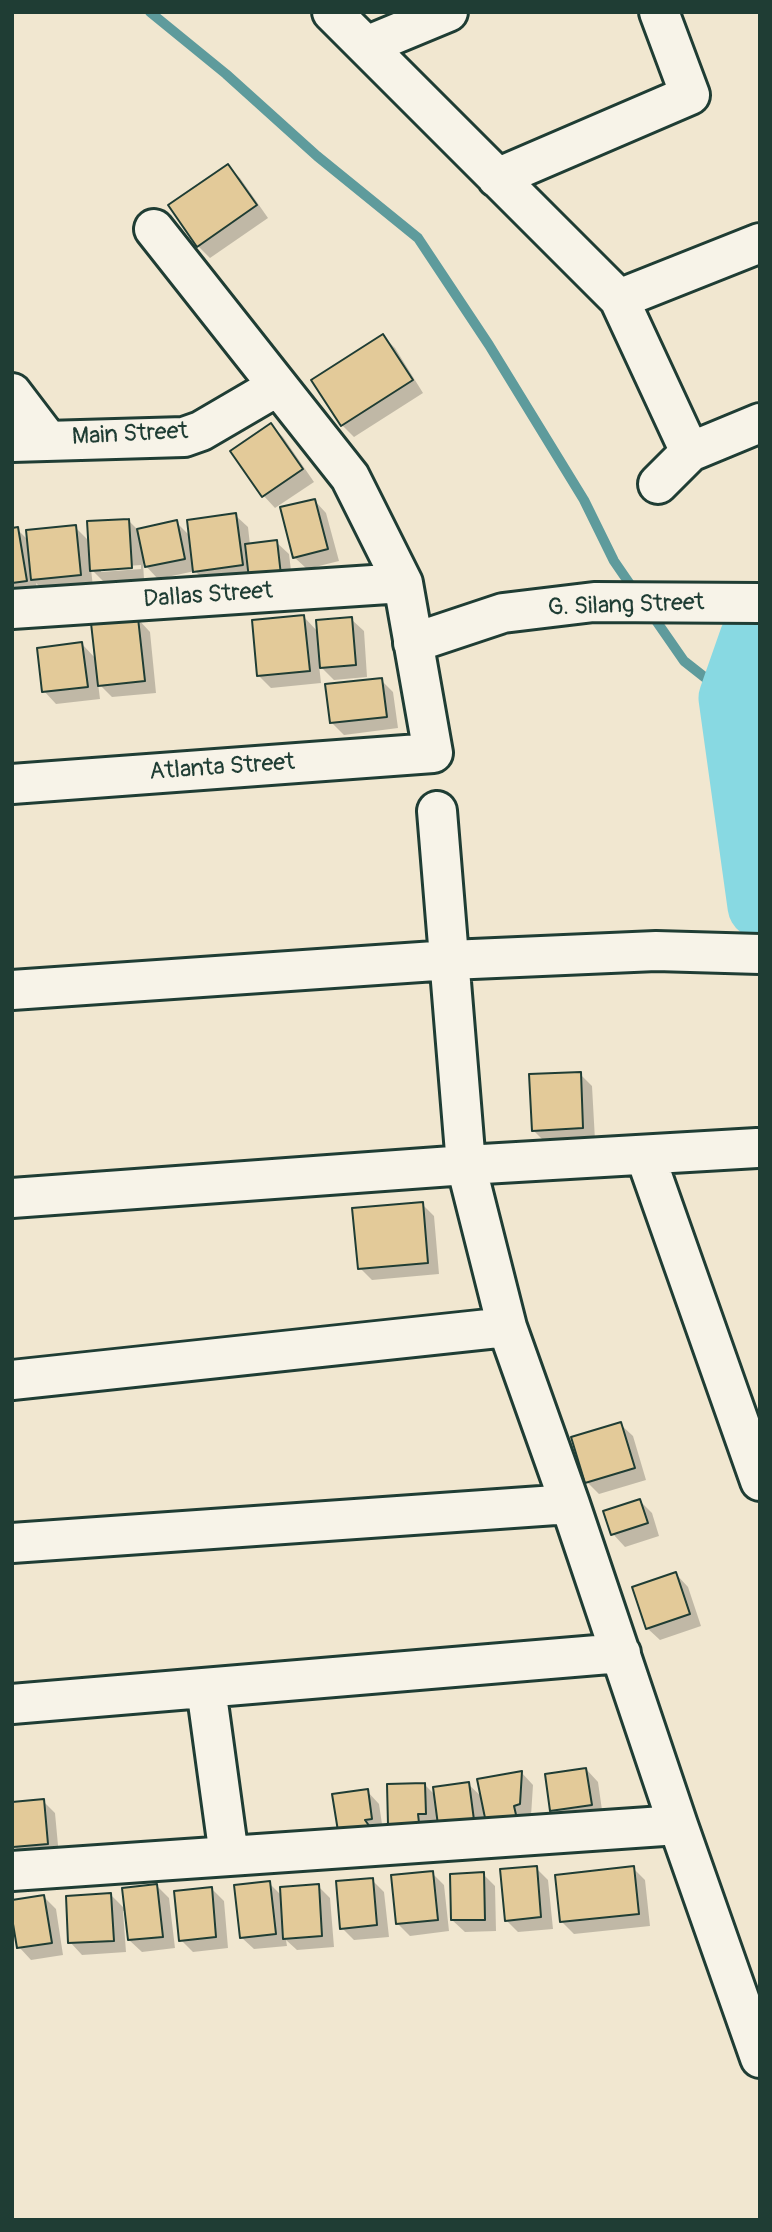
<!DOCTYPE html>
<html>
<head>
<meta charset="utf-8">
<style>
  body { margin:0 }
  #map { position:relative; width:772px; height:2232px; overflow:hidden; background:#f1e7d0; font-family:Pangolin,sans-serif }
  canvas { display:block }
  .frame { position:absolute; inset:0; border:14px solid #1f3d34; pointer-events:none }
</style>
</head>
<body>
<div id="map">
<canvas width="772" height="2232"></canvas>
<div class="frame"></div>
</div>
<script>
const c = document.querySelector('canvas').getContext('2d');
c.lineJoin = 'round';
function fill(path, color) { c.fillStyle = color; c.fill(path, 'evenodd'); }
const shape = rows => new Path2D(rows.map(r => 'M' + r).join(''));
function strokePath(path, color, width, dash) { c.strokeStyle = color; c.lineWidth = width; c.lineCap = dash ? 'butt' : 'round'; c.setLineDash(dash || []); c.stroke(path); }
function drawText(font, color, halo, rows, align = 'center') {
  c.font = font + ' Pangolin,sans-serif'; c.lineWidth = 5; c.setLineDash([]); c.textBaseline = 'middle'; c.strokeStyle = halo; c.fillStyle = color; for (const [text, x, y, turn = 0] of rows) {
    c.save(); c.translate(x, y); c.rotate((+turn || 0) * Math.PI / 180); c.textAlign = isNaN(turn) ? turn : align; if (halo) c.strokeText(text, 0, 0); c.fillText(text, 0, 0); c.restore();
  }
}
fill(shape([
  [228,166,240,178,268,218,210,258,198,246],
  [383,336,395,348,423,393,354,437,342,425],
  [271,425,283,437,314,482,275,508,263,495],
  [314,500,326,513,339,561,307,569,294,557],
  [235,515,248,527,250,545,276,542,289,554,293,587,207,583,195,571,158,579,143,563,144,579,104,582,91,569,93,587,45,592,36,583,38,592,12,596,12,529,17,529,28,540,75,527,90,542,129,521,138,530,176,522,191,537],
  [141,565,141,569,101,572,101,568],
  [304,617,318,632,351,619,364,631,367,677,334,680,319,665,321,683,271,688,259,676],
  [138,619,150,632,156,693,112,697,98,683,100,699,56,704,44,691,82,644,96,659],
  [381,680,393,692,398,728,344,735,331,722],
  [580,1074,592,1086,595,1140,545,1142,533,1130],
  [422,1204,434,1216,439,1274,372,1280,360,1268],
  [620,1424,633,1436,646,1480,599,1494,587,1482],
  [640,1501,652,1513,659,1536,625,1547,613,1534],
  [676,1574,688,1587,701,1626,660,1640,647,1628],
  [586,1769,598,1782,603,1817,564,1822,552,1810],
  [521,1772,533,1785,531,1816,499,1829,483,1814,486,1832,452,1836,437,1821,437,1825,402,1836,390,1824,425,1785,436,1796,468,1784,483,1798],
  [367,1791,379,1804,383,1831,352,1843],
  [43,1801,55,1813,59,1856,27,1859,15,1847,12,1803],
  [536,1868,548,1880,553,1929,518,1932,506,1920],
  [633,1868,645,1880,650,1926,574,1934,562,1922],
  [432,1873,444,1885,449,1931,410,1936,397,1923],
  [483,1874,495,1886,496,1931,465,1932,452,1920],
  [372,1880,384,1892,389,1937,354,1940,342,1928],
  [269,1883,282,1896,318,1886,330,1898,334,1947,297,1950,286,1940,287,1946,254,1949,241,1937],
  [157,1886,169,1898,175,1948,142,1952,129,1940,126,1911,123,1911,126,1952,82,1955,70,1942,111,1895,126,1910],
  [212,1889,224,1901,228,1948,193,1952,181,1940],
  [44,1897,56,1909,63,1955,31,1960,19,1947]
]), '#0003');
strokePath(shape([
  [150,12,226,74,317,156,418,238,489,345,584,500,614,561,636,593],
  [650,612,684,661,731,698]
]), '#5e9b9c', 10);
strokePath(shape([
  [760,628,752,638,731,698,760,906]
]), '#88d9e2', 65);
const building = shape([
  [228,164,257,205,197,247,168,205,228,164],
  [383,334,413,380,341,426,311,380,383,334],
  [271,423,303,469,262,497,230,451,271,423],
  [315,499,328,549,293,558,280,507,315,499],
  [236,513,243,565,193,572,187,520,236,513],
  [129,519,132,568,90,571,87,521,129,519],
  [177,520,185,559,145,567,137,529,177,520],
  [76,525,81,575,31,580,26,530,76,525],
  [18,527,27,581,12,583,12,528,18,527],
  [277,540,281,575,249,579,245,544,277,540],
  [304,615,310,671,257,676,252,620,304,615],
  [352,617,356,665,320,668,316,620,352,617],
  [138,618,145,681,98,686,91,623,138,618],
  [82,642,88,687,42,692,37,648,82,642],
  [382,678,387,717,330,723,325,684,382,678],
  [581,1072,583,1128,532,1131,529,1074,581,1072],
  [423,1202,428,1263,358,1269,352,1208,423,1202],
  [621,1422,635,1468,585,1483,571,1437,621,1422],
  [640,1499,648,1523,611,1535,603,1511,640,1499],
  [676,1572,690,1614,646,1629,632,1587,676,1572],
  [586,1768,592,1805,550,1811,545,1774,586,1768],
  [522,1771,520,1804,514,1806,517,1819,493,1820,485,1818,477,1779,522,1771],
  [469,1782,474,1820,438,1825,433,1787,469,1782],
  [425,1783,426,1814,418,1814,419,1823,388,1825,387,1784,425,1783],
  [368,1789,372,1819,365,1820,370,1827,338,1831,332,1794,368,1789],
  [44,1799,48,1844,13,1847,12,1802,44,1799],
  [537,1866,541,1917,505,1921,500,1869,537,1866],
  [634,1866,639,1914,560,1922,555,1875,634,1866],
  [433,1871,438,1920,396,1924,391,1875,433,1871],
  [484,1872,485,1920,451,1920,450,1874,484,1872],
  [373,1878,377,1925,340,1929,336,1881,373,1878],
  [270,1881,276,1934,240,1938,234,1885,270,1881],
  [157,1884,163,1937,128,1940,122,1888,157,1884],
  [319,1884,322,1936,283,1939,280,1887,319,1884],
  [212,1887,216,1937,179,1941,174,1891,212,1887],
  [111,1893,114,1941,68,1943,66,1896,111,1893],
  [44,1895,52,1943,17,1948,12,1918,12,1900,44,1895]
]);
fill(building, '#e3ca99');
strokePath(building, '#1f3d34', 2);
const minor = shape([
  [332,12,619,299,690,452],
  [366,46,448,12],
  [497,178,690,95,659,12],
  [619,299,760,243],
  [12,393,47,439],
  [12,442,184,437,201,431,278,386],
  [658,484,690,452,760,423],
  [12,609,403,583],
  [413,643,503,613,594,602,760,603],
  [12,784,433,753,403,583,350,477,154,229],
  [437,811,466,1165,507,1327,570,1504,678,1825,760,2058],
  [12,990,450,960,656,951,760,954],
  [645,1155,760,1481],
  [12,1198,466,1165,757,1148],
  [12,1380,507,1327],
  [12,1543,570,1504],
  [206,1688,229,1856],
  [12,1704,621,1653],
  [12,1871,678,1825]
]);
strokePath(minor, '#1f3d34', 44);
strokePath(minor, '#f7f3e8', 38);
drawText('24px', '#1f3d34', '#f7f3e8', [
  ["Main Street",130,435,-3],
  ["Dallas Street",208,596,-4],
  ["G. Silang Street",626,606,-2],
  ["Atlanta Street",222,768,-4]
]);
</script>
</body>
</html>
